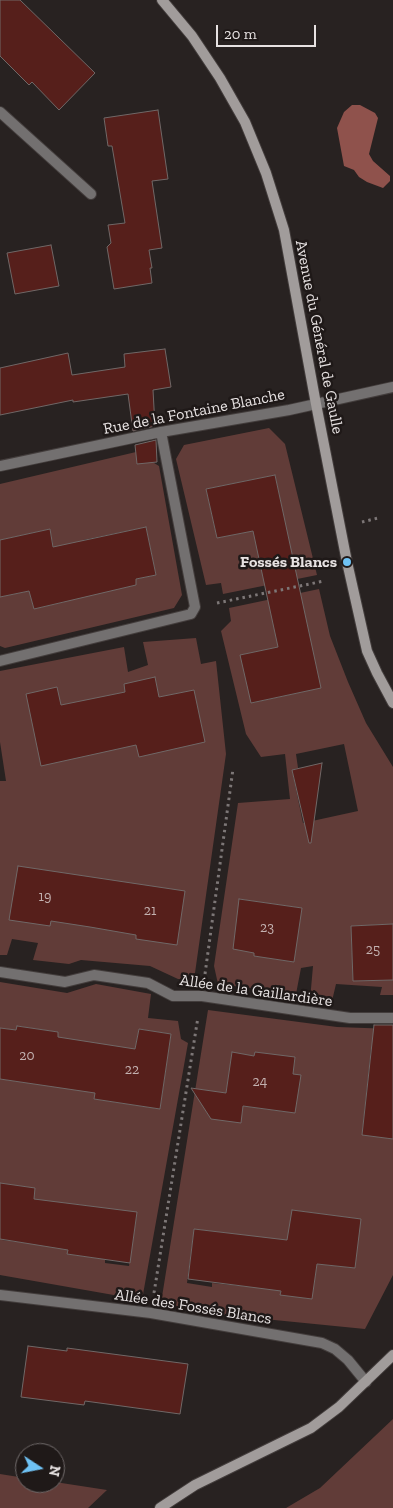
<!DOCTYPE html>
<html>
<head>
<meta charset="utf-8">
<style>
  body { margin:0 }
  #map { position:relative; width:393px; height:1508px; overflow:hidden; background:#282221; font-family:"Zilla Slab",serif }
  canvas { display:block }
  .north { position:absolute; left:15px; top:1443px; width:50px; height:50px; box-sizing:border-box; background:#1f1918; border:1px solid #6f6969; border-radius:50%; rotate:101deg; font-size:14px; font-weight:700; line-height:20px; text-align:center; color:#e7e2e2 }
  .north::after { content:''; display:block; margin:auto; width:18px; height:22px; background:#6fc2f4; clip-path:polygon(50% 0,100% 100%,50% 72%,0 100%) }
  .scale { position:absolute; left:216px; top:25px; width:100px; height:22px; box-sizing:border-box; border:2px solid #e7e2e2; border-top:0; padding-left:6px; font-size:15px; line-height:18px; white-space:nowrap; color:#e7e2e2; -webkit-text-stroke:4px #1f1918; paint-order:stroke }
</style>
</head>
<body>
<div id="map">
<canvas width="393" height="1508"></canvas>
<div class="north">N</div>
<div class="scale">20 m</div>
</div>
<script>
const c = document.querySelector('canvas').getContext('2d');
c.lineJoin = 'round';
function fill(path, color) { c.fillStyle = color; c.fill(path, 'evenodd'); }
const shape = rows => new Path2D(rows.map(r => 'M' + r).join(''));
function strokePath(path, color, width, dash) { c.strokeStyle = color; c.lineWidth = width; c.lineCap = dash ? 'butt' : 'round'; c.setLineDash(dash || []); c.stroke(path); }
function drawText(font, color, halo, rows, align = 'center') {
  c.font = font + ' "Zilla Slab",serif'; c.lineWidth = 5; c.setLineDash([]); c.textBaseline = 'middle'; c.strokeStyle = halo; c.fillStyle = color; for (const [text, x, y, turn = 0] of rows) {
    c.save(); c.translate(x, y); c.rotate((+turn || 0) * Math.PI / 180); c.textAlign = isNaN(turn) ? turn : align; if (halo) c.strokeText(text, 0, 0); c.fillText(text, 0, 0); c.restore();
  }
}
fill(shape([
  [269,428,285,444,317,575,223,594,221,583,206,585,176,459,184,445],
  [275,475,293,561,253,531,217,538,206,489],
  [136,452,159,466,182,595,174,608,5,648,0,646,0,597,29,591,34,609,64,602,50,529,0,540,0,484],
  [146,527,156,575,136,579,136,585,95,594,83,540],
  [319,589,330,636,348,682,366,723,393,767,393,924,351,926,353,981,393,980,393,995,380,995,382,987,336,984,332,1001,310,1000,313,966,301,968,296,994,218,984,214,966,238,803,290,799,285,754,261,757,246,734,221,631,231,621,229,608],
  [302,604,320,688,252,703,241,655,278,647],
  [344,744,358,811,303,823,292,770,298,768,296,754],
  [239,899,301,908,294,962,255,956],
  [196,638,201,664,216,661,226,754,194,980,178,979,150,966,81,960,69,964,33,960,38,943,12,939,7,955,0,955,0,781,6,781,0,742,0,671,124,647,128,672,148,665,143,642],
  [0,982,67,993,96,984,151,994,148,1018,178,1021,181,1039,188,1043,142,1300,0,1275,0,1235,2,1240,28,1243,0,1183,0,1079,50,1086,58,1032,18,1026,16,1030,0,1028],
  [139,1029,171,1034,160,1109,94,1099,96,1091,135,1049],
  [74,1204,137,1213,129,1266,105,1263,105,1259,67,1254],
  [208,1010,337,1027,393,1029,371,1049,362,1134,393,1139,393,1275,365,1329,224,1315,161,1303],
  [255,1052,295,1058,287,1112,243,1106,226,1093,232,1053,254,1056],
  [292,1210,360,1219,355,1268,317,1264,311,1299,280,1294],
  [194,1229,257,1237,252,1287,212,1283,212,1287,187,1283],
  [393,1419,393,1508,286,1508,320,1488],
  [0,1474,25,1478,25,1483,55,1482,107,1490,88,1508,0,1508]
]), '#613c38');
fill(shape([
  [352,105,360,105,375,113,378,118,369,154,373,161,390,176,390,181,383,188,367,182,359,177,354,170,344,166,337,128,344,112]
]), '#8f524c');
const building = shape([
  [0,0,20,0,95,73,59,110,32,82,29,85,0,56,0,0],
  [158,110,168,179,152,181,162,248,149,250,152,268,150,268,152,283,114,289,107,247,111,243,108,225,125,223,112,146,108,146,104,118,158,110],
  [51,245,59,286,15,294,7,253,51,245],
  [165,349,171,387,153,390,155,426,133,431,128,394,73,402,73,400,0,415,0,368,68,353,72,375,125,367,124,354,165,349],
  [156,440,157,462,137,464,135,445,156,440],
  [275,475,321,688,251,703,240,655,278,647,265,587,253,531,217,538,206,489,275,475],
  [146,527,156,575,136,579,136,585,34,609,29,591,0,597,0,540,50,529,53,547,146,527],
  [155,677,159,697,194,690,205,742,139,757,136,745,41,766,26,694,57,687,61,705,125,692,124,684,155,677],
  [322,763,311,843,309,843,292,770,322,763],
  [18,866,185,891,177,945,136,939,136,935,90,927,51,921,50,926,9,920,18,866],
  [239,899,302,908,294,962,254,956,254,953,233,949,239,899],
  [393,924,393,980,353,981,351,926,393,924],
  [374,1025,393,1025,393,1139,362,1135,374,1025],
  [17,1026,58,1032,58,1037,135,1049,139,1029,171,1034,160,1109,94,1099,95,1093,0,1079,0,1028,16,1030,17,1026],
  [232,1052,254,1056,255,1052,295,1057,293,1074,301,1075,295,1113,243,1106,241,1123,211,1119,191,1088,226,1093,232,1052],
  [0,1183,35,1188,34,1199,137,1212,130,1263,67,1254,68,1250,0,1239,0,1183],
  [292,1210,361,1219,355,1268,317,1264,312,1299,280,1295,281,1291,188,1279,194,1229,287,1240,292,1210],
  [28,1346,67,1351,67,1348,188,1364,180,1414,85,1401,84,1405,21,1397,28,1346]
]);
fill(building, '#561f1b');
strokePath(building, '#706867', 1);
const street = shape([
  [0,112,91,194],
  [0,466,161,432,289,410,393,387],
  [0,661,191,614,195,607,161,432],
  [0,972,65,982,94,975,148,983,173,996,202,996,350,1018,393,1018],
  [0,1295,151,1313,322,1343,335,1349,348,1360,366,1382]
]);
const secondary = shape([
  [162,0,192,36,220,78,245,122,266,173,284,230,316,404,347,562,367,651,377,673,393,703],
  [160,1508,195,1485,311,1428,339,1407,393,1355]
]);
strokePath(street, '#433d3c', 12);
strokePath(secondary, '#433d3c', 12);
strokePath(shape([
  [362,522,378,518],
  [217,603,324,581],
  [205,974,233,769],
  [154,1293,198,1017]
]), '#7d7777', 3, [2.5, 4]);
strokePath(street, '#737070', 10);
strokePath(secondary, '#a19c9b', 10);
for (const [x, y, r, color] of [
  [347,562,5,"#6fc2f4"]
]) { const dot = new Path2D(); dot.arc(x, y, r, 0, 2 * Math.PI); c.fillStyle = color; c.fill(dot); strokePath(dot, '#1f1918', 2); }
drawText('14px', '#c3b1b0', null, [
  ["19",45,897],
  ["21",150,911],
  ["23",267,928],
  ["25",373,950],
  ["20",27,1056],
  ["22",132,1070],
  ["24",260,1082]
]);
drawText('16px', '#e7e2e2', '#1f1918', [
  ["Avenue du Général de Gaulle",319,337,79],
  ["Rue de la Fontaine Blanche",194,412,-11],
  ["Allée de la Gaillardière",256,991,8],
  ["Allée des Fossés Blancs",193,1307,9]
]);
drawText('bold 16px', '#e7e2e2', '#1f1918', [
  ["Fossés Blancs",337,562]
], 'right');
</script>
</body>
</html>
